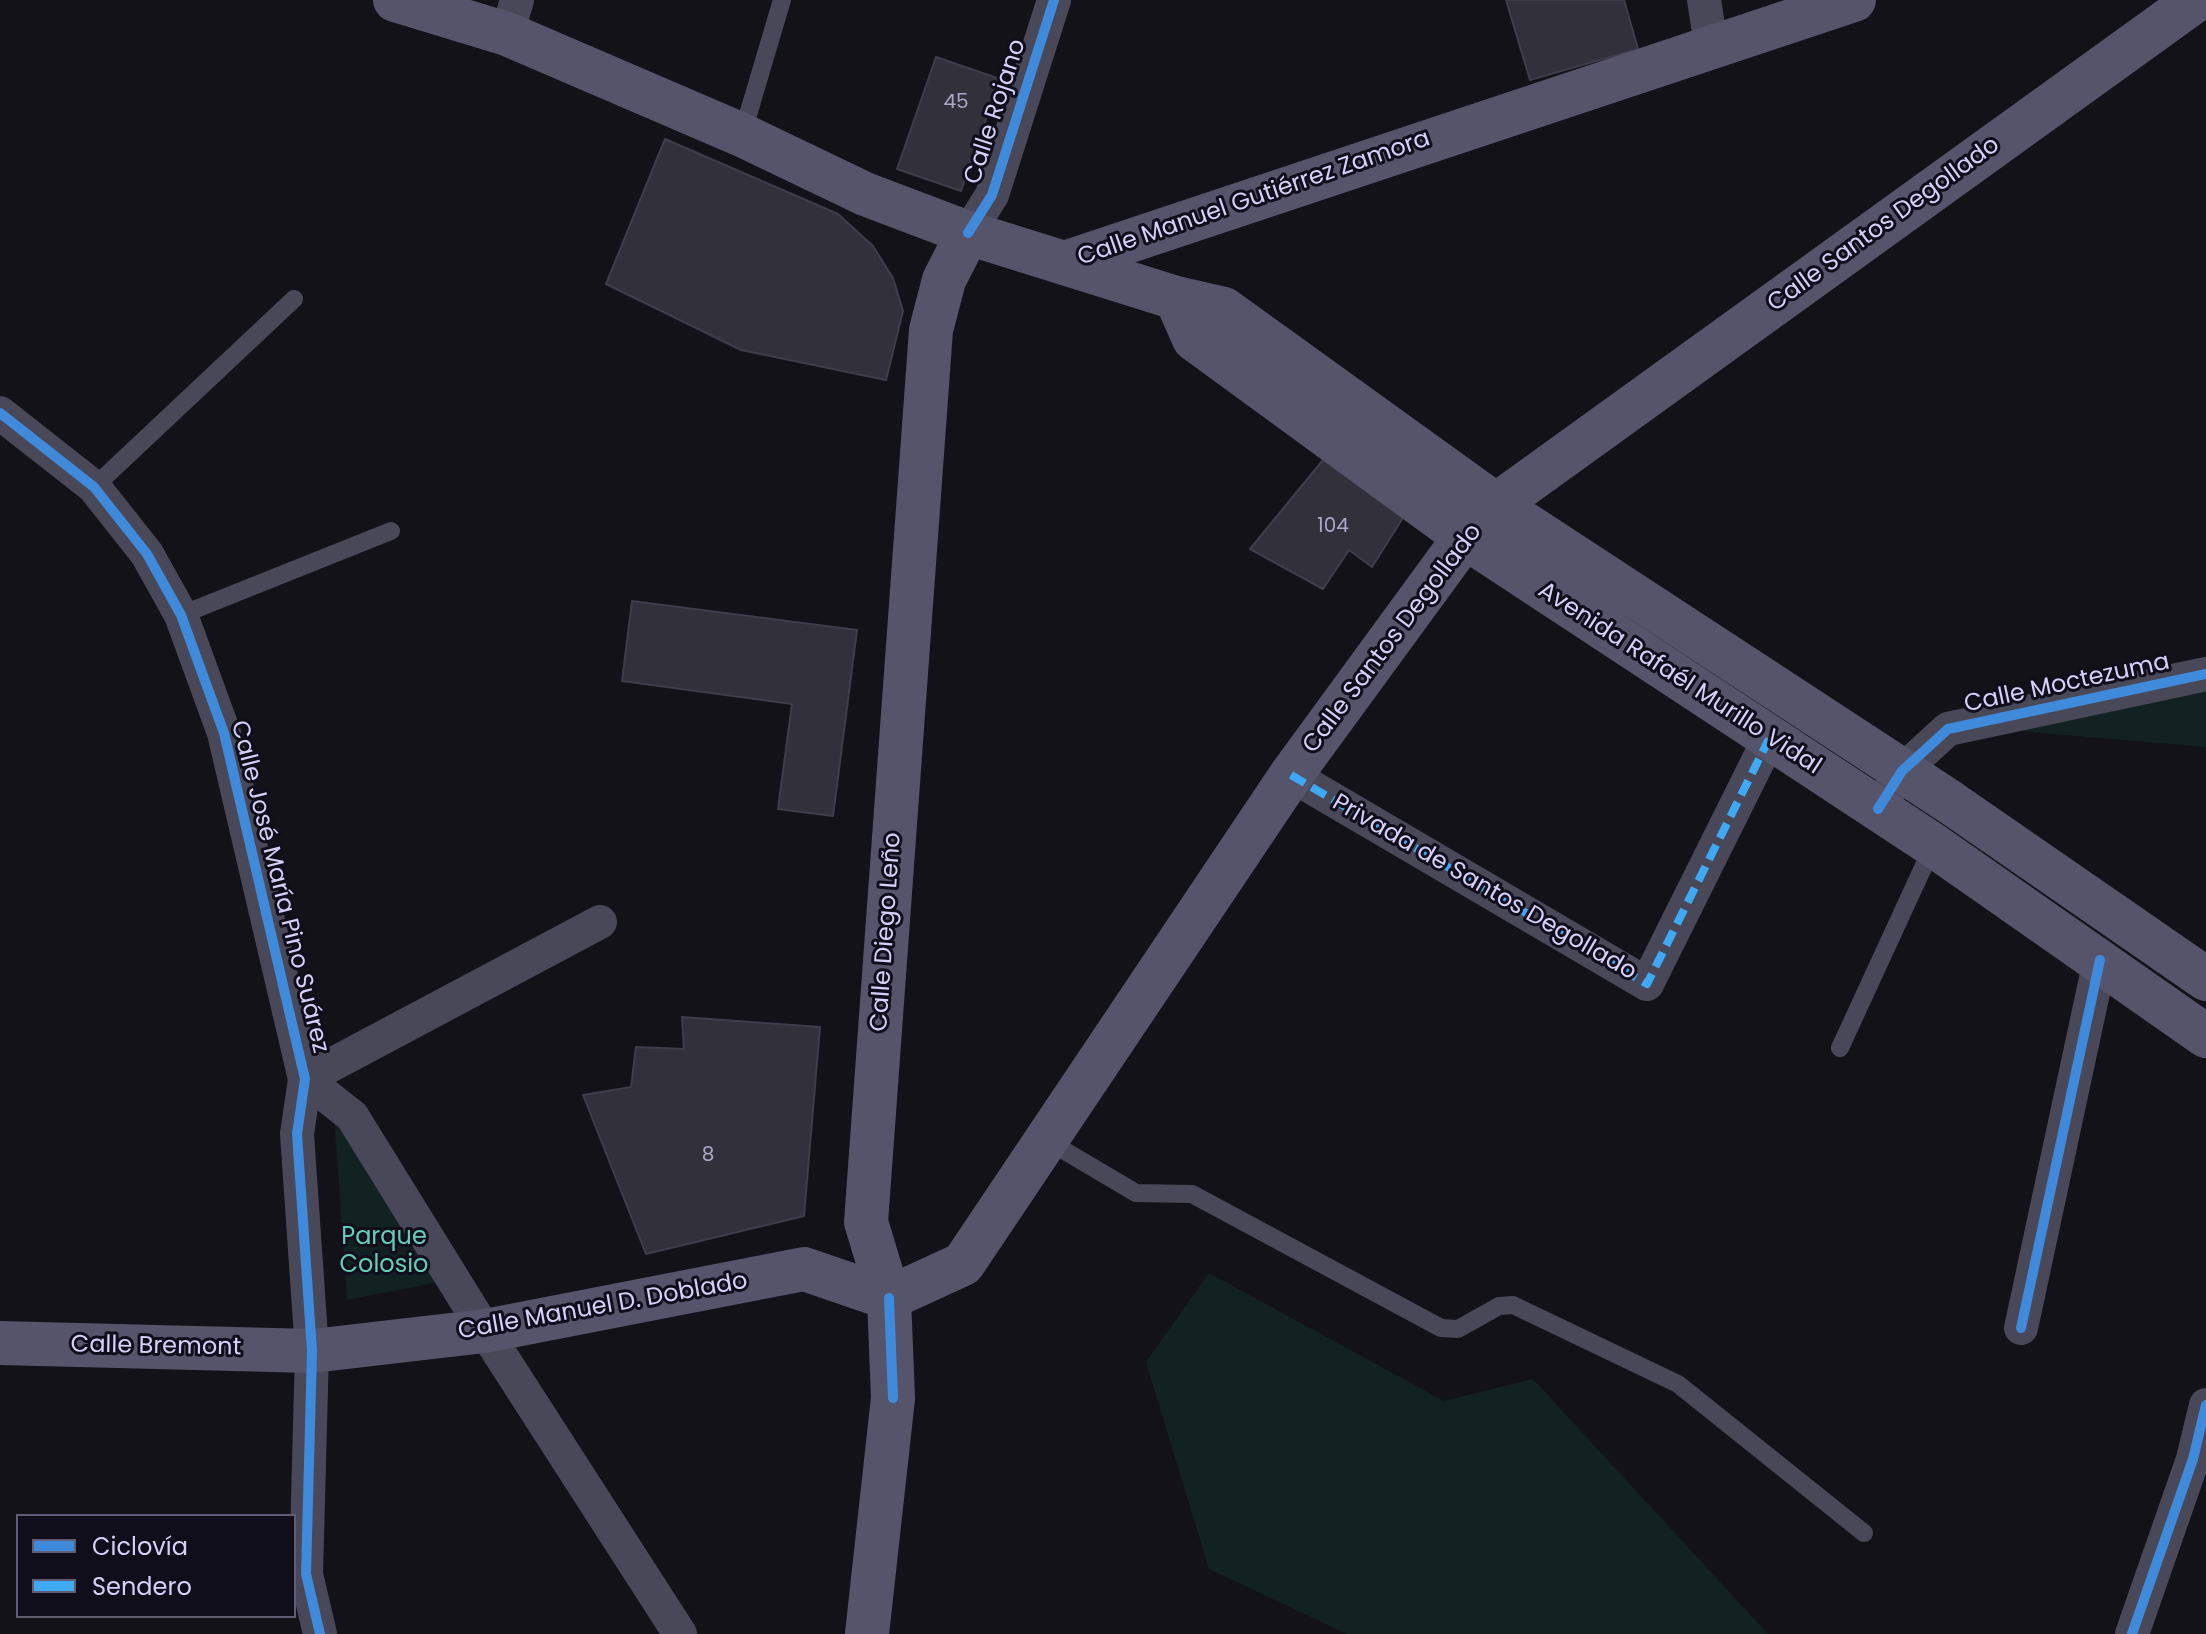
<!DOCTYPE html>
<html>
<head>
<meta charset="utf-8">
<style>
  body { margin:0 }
  #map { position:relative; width:2206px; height:1634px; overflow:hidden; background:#131218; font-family:Poppins,sans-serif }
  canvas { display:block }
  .legend { position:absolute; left:16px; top:1514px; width:280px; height:104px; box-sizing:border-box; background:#110e1c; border:2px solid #605c74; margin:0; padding:10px 14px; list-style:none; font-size:24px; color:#d6d0f9 }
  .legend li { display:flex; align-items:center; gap:16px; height:40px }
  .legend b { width:40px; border:2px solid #605c74 }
</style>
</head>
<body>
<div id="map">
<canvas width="2206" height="1634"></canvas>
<ul class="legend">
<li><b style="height:10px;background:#408adc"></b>Ciclovía</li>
<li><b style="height:10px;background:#3fa9f5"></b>Sendero</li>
</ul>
</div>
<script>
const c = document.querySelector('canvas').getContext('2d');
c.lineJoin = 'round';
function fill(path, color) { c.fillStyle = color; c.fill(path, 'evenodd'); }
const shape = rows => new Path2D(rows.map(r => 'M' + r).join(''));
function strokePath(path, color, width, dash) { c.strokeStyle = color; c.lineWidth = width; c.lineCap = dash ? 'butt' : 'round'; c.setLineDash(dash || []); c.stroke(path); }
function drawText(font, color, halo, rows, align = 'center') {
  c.font = font + ' Poppins,sans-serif'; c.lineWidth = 6; c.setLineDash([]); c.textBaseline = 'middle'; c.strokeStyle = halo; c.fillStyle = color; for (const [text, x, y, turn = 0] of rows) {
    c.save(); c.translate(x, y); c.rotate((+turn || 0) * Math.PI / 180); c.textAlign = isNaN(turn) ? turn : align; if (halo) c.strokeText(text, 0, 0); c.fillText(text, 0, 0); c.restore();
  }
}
fill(shape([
  [2206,686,2206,747,2018,731],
  [333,1101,450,1280,347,1300],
  [1209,1273,1444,1401,1533,1379,1768,1634,1347,1634,1209,1569,1146,1362]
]), '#122223');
const building = shape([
  [1506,0,1624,0,1638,49,1530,80,1506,0],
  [936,57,1000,79,961,191,897,169,936,57],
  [665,139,838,214,873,246,893,278,903,311,886,380,741,350,606,284,665,139],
  [1332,449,1411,505,1372,567,1349,550,1323,589,1250,549,1332,449],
  [632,601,857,630,833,816,778,809,792,704,622,681,632,601],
  [682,1017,820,1027,804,1216,646,1254,583,1095,631,1087,636,1047,684,1049,682,1017]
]);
fill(building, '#31303b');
strokePath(building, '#403c4c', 2);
strokePath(shape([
  [742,135,782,0],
  [94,487,294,299],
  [181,615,391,531],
  [1840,1048,1933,846],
  [1048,1141,1136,1193,1192,1194,1441,1328,1458,1329,1499,1306,1513,1305,1678,1384,1864,1533]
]), '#494858', 18);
strokePath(shape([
  [1704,0,1711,45],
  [507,34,517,0],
  [968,233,992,195,1054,0],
  [0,413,94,487,147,554,181,615,224,733,305,1079,297,1134,312,1351,306,1574,320,1634],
  [1291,775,1647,984,1769,739],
  [1878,809,1902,771,1948,729,2206,674],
  [600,922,305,1079,352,1116,485,1331,680,1634],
  [2021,1328,2100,960],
  [2132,1634,2193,1459,2206,1405]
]), '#494858', 34);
strokePath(shape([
  [395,0,507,34,742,135,865,194,968,233,1176,298,1224,309,1496,505,1950,802,2206,979],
  [1067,262,1854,0],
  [1176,298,1194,339,1465,537,1933,845,2206,1036],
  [889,1298,963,1264,1291,775,1465,537,1496,505,2196,0],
  [0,1343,312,1351,485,1331,804,1269,889,1298],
  [867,1634,893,1398,889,1298,866,1222,931,330,944,280,968,233]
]), '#56546b', 44);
strokePath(shape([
  [1291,775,1647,984,1769,739]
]), '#3fa9f5', 8, [16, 8]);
strokePath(shape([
  [968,233,992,195,1054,0],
  [0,413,94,487,147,554,181,615,224,733,305,1079,297,1134,312,1351,306,1574,320,1634],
  [1878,809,1902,771,1948,729,2206,674],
  [889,1298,893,1398],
  [2021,1328,2100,960],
  [2132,1634,2193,1459,2206,1405]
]), '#408adc', 10);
drawText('20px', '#ada8ca', null, [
  ["45",956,103],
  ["104",1333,527],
  ["8",708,1156]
]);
drawText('24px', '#d6d0f9', '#110e1c', [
  ["Calle Rojano",996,112,-72],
  ["Calle Manuel Gutiérrez Zamora",1254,199,-19],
  ["Calle Santos Degollado",1884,225,-36],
  ["Calle Santos Degollado",1393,639,-53],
  ["Avenida Rafaél Murillo Vidal",1679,679,33],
  ["Calle Moctezuma",2067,684,-12],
  ["Calle José María Pino Suárez",279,887,76],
  ["Privada de Santos Degollado",1484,888,30],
  ["Calle Diego Leño",887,932,-86],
  ["Calle Manuel D. Doblado",603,1307,-10],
  ["Calle Bremont",156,1347,1]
]);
drawText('24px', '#66ceb8', '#110e1c', [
  ["Parque",384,1238],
  ["Colosio",384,1266]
]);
</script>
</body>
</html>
